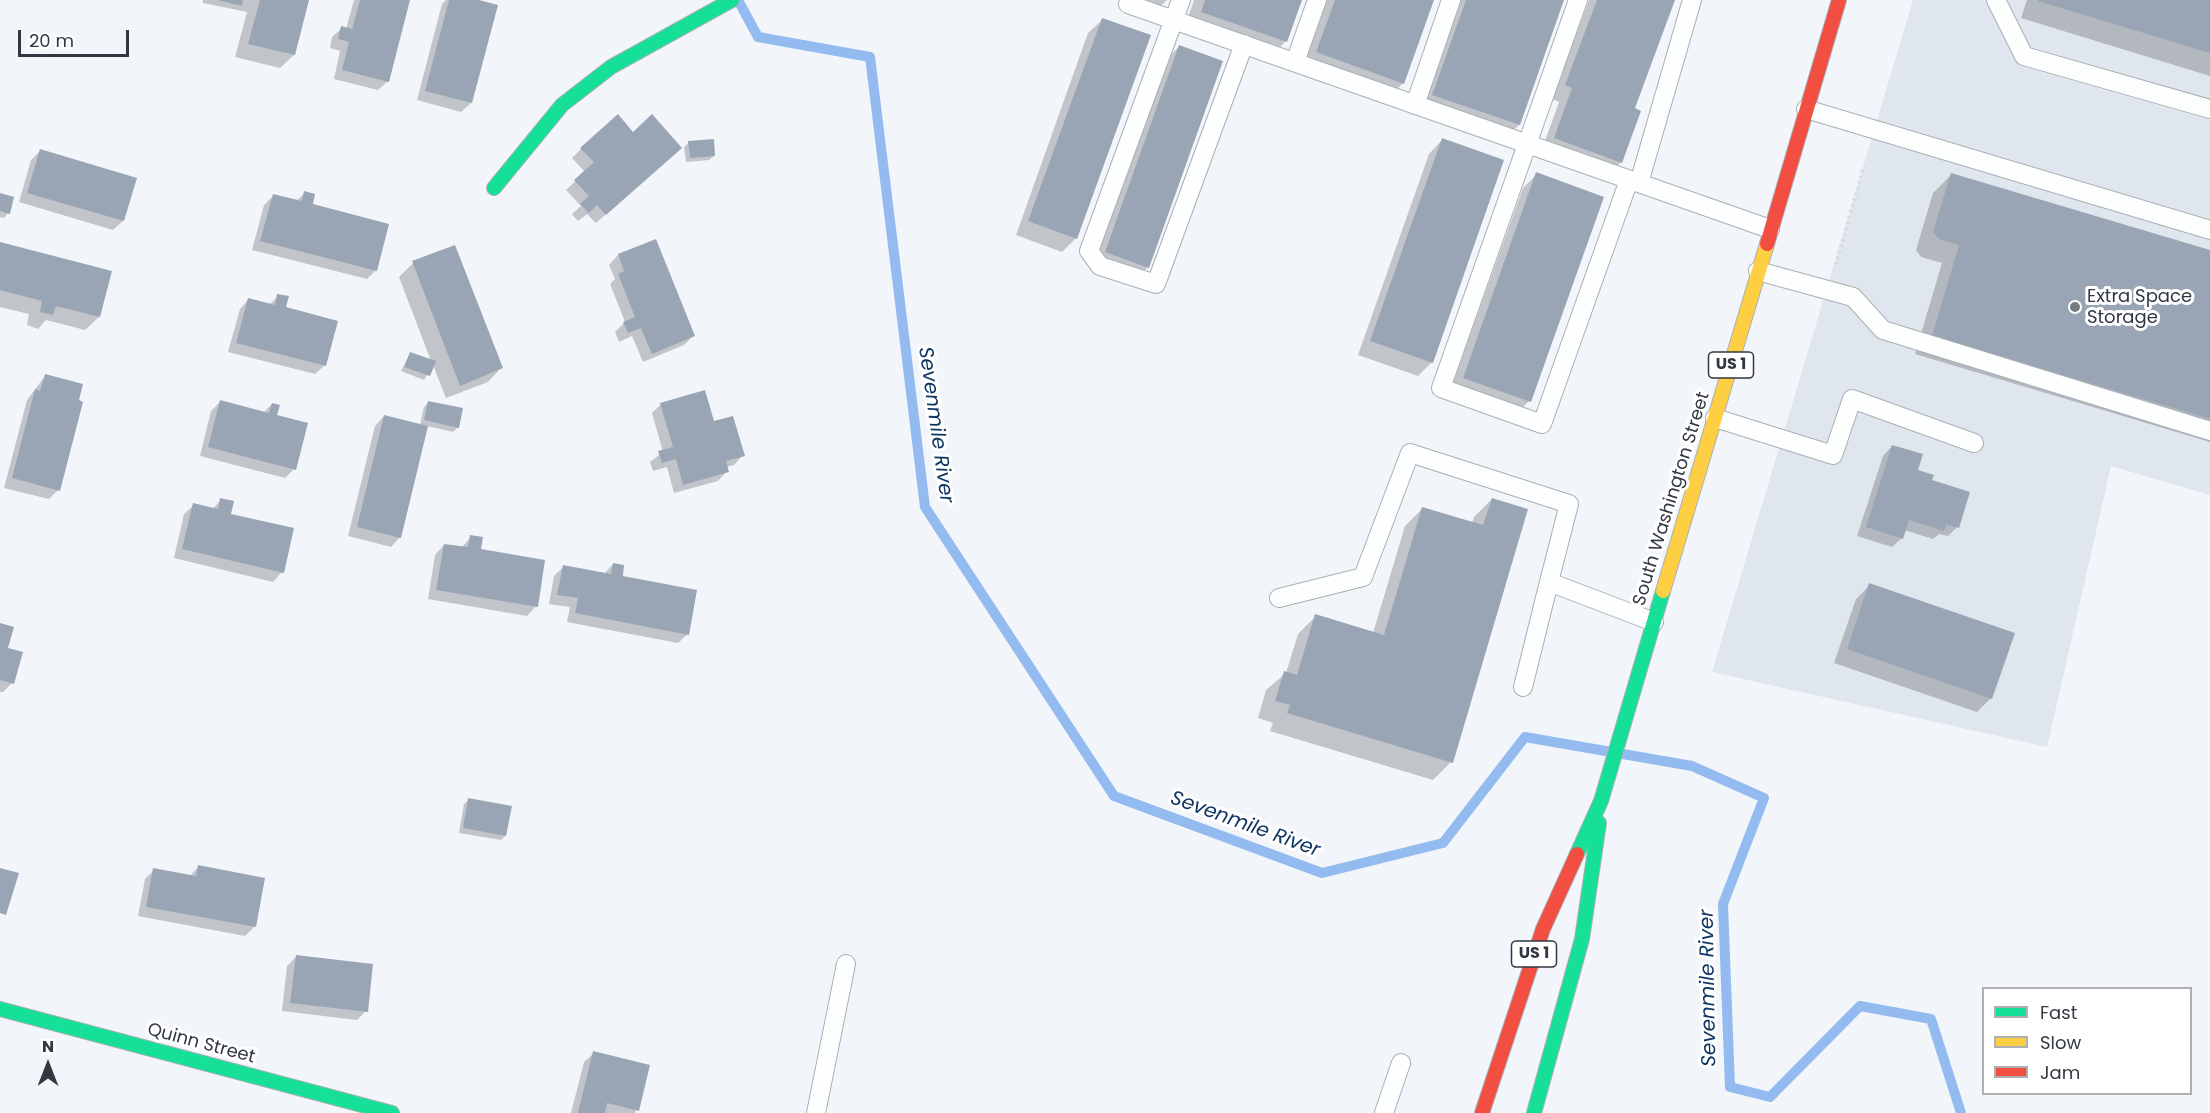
<!DOCTYPE html>
<html>
<head>
<meta charset="utf-8">
<style>
  body { margin:0 }
  #map { position:relative; width:2210px; height:1113px; overflow:hidden; background:#f2f6fa; font-family:Poppins,sans-serif }
  canvas { display:block }
  .legend { position:absolute; left:1982px; top:987px; width:210px; height:108px; box-sizing:border-box; background:#fff; border:2px solid #adafb3; margin:0; padding:8px 10px; list-style:none; font-size:18px; color:#313841 }
  .legend li { display:flex; align-items:center; gap:12px; height:30px }
  .legend b { width:30px; border:2px solid #adafb3 }
  .north { position:absolute; left:18px; top:1035px; width:60px; height:60px; -webkit-text-stroke:4px #fff; paint-order:stroke; rotate:0deg; font-size:16px; font-weight:700; line-height:24px; text-align:center; color:#313841 }
  .north::after { content:''; display:block; margin:auto; width:21px; height:27px; background:#313841; clip-path:polygon(50% 0,100% 100%,50% 72%,0 100%) }
  .scale { position:absolute; left:18px; top:30px; width:111px; height:27px; box-sizing:border-box; border:3px solid #313841; border-top:0; padding-left:8px; font-size:18px; line-height:21px; white-space:nowrap; color:#313841; -webkit-text-stroke:4px #fff; paint-order:stroke }
</style>
</head>
<body>
<div id="map">
<canvas width="2210" height="1113"></canvas>
<ul class="legend">
<li><b style="height:8px;background:#16e098"></b>Fast</li>
<li><b style="height:8px;background:#ffcf43"></b>Slow</li>
<li><b style="height:8px;background:#f24e42"></b>Jam</li>
</ul>
<div class="north">N</div>
<div class="scale">20 m</div>
</div>
<script>
const c = document.querySelector('canvas').getContext('2d');
c.lineJoin = 'round';
function fill(path, color) { c.fillStyle = color; c.fill(path, 'evenodd'); }
const shape = rows => new Path2D(rows.map(r => 'M' + r).join(''));
function strokePath(path, color, width, dash) { c.strokeStyle = color; c.lineWidth = width; c.lineCap = dash ? 'butt' : 'round'; c.setLineDash(dash || []); c.stroke(path); }
function drawText(font, color, halo, rows, align = 'center') {
  c.font = font + ' Poppins,sans-serif'; c.lineWidth = 6; c.setLineDash([]); c.textBaseline = 'middle'; c.strokeStyle = halo; c.fillStyle = color; for (const [text, x, y, turn = 0] of rows) {
    c.save(); c.translate(x, y); c.rotate((+turn || 0) * Math.PI / 180); c.textAlign = isNaN(turn) ? turn : align; if (halo) c.strokeText(text, 0, 0); c.fillText(text, 0, 0); c.restore();
  }
}
fill(shape([
  [1913,0,2210,0,2210,495,2111,466,2047,747,1712,672]
]), '#dfe6ee');
fill(shape([
  [203,0,308,0,294,55,280,68,235,57,247,12,203,3],
  [354,0,408,0,388,81,378,90,334,79,340,51,330,48,332,37,342,28,346,29],
  [446,0,473,0,471,103,461,112,417,100,442,4],
  [1121,0,1167,0,1154,12],
  [1194,0,1301,0,1286,41,1268,59,1184,29],
  [1324,0,1433,0,1403,83,1385,101,1299,69],
  [1455,0,1562,0,1519,125,1501,142,1416,112],
  [1589,0,1673,0,1633,109,1621,162,1607,176,1541,152,1559,102,1552,99],
  [2027,0,2210,0,2210,76,2021,18],
  [1102,20,1076,238,1062,252,1016,235,1088,33],
  [1179,47,1148,267,1134,281,1092,265,1165,60],
  [633,134,670,157,596,223,587,214,578,221,572,214,581,206,566,190,585,172,572,158,581,149],
  [1442,140,1432,362,1418,376,1358,355,1429,154],
  [689,142,714,156,709,160,686,162,684,147],
  [40,151,123,221,113,230,19,202,31,160],
  [1537,174,1529,401,1515,415,1450,391,1523,188],
  [1951,175,2210,252,2210,442,1915,354,1942,263,1921,257,1916,250,1933,193],
  [305,193,311,205,376,270,367,279,252,250,264,205,274,195,296,201],
  [0,195,8,213,4,218,0,217],
  [655,241,693,336,684,345,643,362,632,336,619,342,615,332,625,322,610,284,615,279,609,265,618,255],
  [0,243,99,317,85,330,46,320,38,329,27,325,29,314,0,307],
  [413,263,501,368,488,382,446,398,433,365,424,380,401,371,410,354,431,361,399,277],
  [278,296,325,365,315,374,228,352,240,309,249,299,269,305],
  [45,376,58,490,49,499,4,488,27,400],
  [220,402,263,413,272,404,294,469,285,478,200,456,211,411],
  [428,403,458,427,453,432,427,426,400,537,391,547,348,536,375,426,384,416,420,425,424,407],
  [661,404,713,423,743,455,734,465,726,467,727,471,718,481,674,493,667,467,653,471,650,462,663,452,652,413],
  [1892,446,1916,471,1957,527,1948,536,1939,534,1933,539,1904,530,1902,538,1892,547,1857,536,1883,456],
  [1492,499,1451,762,1433,780,1270,731,1273,723,1258,718,1266,690,1286,673,1298,634,1316,616,1373,633,1405,526,1423,508,1472,523,1474,517],
  [221,500,229,515,282,572,273,582,174,558,184,514,194,505,212,509],
  [471,537,479,550,536,606,527,616,428,599,435,555,444,545,461,548],
  [613,564,621,577,688,634,678,643,567,622,570,607,549,604,554,576,564,566,604,574],
  [1870,585,1991,698,1977,712,1834,663,1856,599],
  [0,624,12,683,3,692,0,692],
  [469,800,505,836,501,840,459,833,464,804],
  [199,866,264,879,254,927,245,936,138,916,145,879,154,870,189,877],
  [296,957,366,1011,357,1020,282,1011,287,966],
  [594,1053,648,1066,635,1113,571,1113,584,1062]
]), '#0003');
strokePath(shape([
  [738,0,758,37,870,57,925,507,1114,796,1322,873,1443,843,1525,737,1692,766,1764,798,1723,904,1730,1087,1770,1097,1860,1006,1931,1019,1961,1113]
]), '#94bbef', 10);
fill(shape([
  [217,0,243,0,242,6],
  [260,0,309,0,295,55,248,44],
  [360,0,410,0,389,82,342,70,349,42,338,39,341,26,352,29],
  [449,0,479,0,498,5,472,103,425,91],
  [1205,0,1302,0,1287,42,1201,12],
  [1335,0,1434,0,1404,84,1316,52],
  [1466,0,1564,0,1520,125,1432,95],
  [1597,0,1675,0,1635,108,1641,111,1622,163,1554,138,1572,88,1565,85],
  [2038,0,2210,0,2210,53,2038,1],
  [1102,18,1151,35,1077,239,1028,221],
  [1179,45,1223,61,1149,268,1105,252],
  [618,114,633,132,652,114,682,148,606,215,597,205,589,213,580,204,589,196,574,180,594,162,580,148],
  [1442,138,1504,160,1433,363,1370,341],
  [714,139,715,156,690,158,688,141],
  [40,149,137,178,124,221,27,193],
  [1536,172,1604,197,1531,402,1463,378],
  [1951,173,2210,250,2210,419,1932,336,1959,245,1939,239,1933,232],
  [304,191,315,194,313,204,389,224,377,271,260,241,273,194,302,201],
  [0,193,14,197,10,214,0,211],
  [656,239,695,336,652,354,641,328,628,333,623,322,635,317,618,274,624,271,618,254],
  [0,242,112,271,100,317,56,306,53,315,40,312,42,301,0,290],
  [455,245,503,368,460,386,412,261],
  [277,294,289,296,286,307,338,321,326,366,236,343,248,298,275,305],
  [410,352,436,361,430,376,404,367],
  [45,374,83,384,79,400,83,402,60,491,12,478,35,389,40,391],
  [705,390,714,421,733,416,745,456,726,461,729,472,683,485,676,459,662,463,658,451,673,447,660,403],
  [220,400,269,413,272,403,280,405,277,415,308,423,296,470,208,447],
  [428,401,463,408,459,428,424,420],
  [384,415,428,426,401,538,357,527],
  [1892,445,1923,454,1918,470,1934,475,1932,480,1970,492,1959,528,1946,524,1944,531,1909,520,1903,539,1866,527],
  [220,498,234,501,231,514,294,528,284,573,182,549,193,503,218,509],
  [1492,498,1528,509,1453,763,1287,713,1290,705,1275,701,1284,671,1297,675,1315,614,1384,635,1422,507,1483,525],
  [470,535,483,537,481,549,545,560,538,607,436,590,444,544,468,547],
  [613,563,624,565,623,576,697,590,689,635,575,613,578,598,557,595,563,565,611,574],
  [1869,583,2015,633,1992,699,1847,649],
  [0,623,14,627,8,648,23,652,14,684,0,680],
  [468,798,512,806,506,836,463,828],
  [198,865,265,878,256,927,146,907,153,868,196,876],
  [0,868,19,873,6,915,0,913],
  [296,955,373,964,368,1012,290,1003],
  [593,1051,650,1065,639,1111,607,1103,605,1113,578,1113]
]), '#99a5b4');
const lane = shape([
  [1181,0,1089,251,1100,266,1156,284,1244,44],
  [1578,0,1441,388,1542,424,1629,180],
  [1996,0,2024,56,2210,109],
  [1128,4,1770,229],
  [1295,62,1317,0],
  [1415,105,1451,0],
  [1806,109,2210,230],
  [1639,183,1692,0],
  [1758,271,1853,297,1883,330,2210,431],
  [1715,418,1833,455,1852,399,1974,443],
  [1279,598,1363,577,1410,453,1569,504,1549,582,1654,622],
  [1523,687,1549,582],
  [816,1113,846,964],
  [1384,1113,1401,1063]
]);
const fast = shape([
  [494,188,562,105,611,67,732,0],
  [1577,854,1601,801,1663,591],
  [0,1009,392,1113],
  [1534,1113,1582,939,1599,823]
]);
const slow = shape([
  [1663,591,1767,244]
]);
const jam = shape([
  [1767,244,1839,0],
  [1482,1113,1543,929,1577,854]
]);
strokePath(lane, '#aaafb5', 20);
strokePath(fast, '#aaafb5', 16);
strokePath(slow, '#aaafb5', 16);
strokePath(jam, '#aaafb5', 16);
strokePath(shape([
  [1836,264,1863,168]
]), '#d3d5d7', 4, [1.5, 4.5]);
strokePath(lane, '#fdfefe', 18);
strokePath(fast, '#16e098', 14);
strokePath(slow, '#ffcf43', 14);
strokePath(jam, '#f24e42', 14);
for (const [x, y, r, color] of [
  [2075,307,6,"#757a82"]
]) { const dot = new Path2D(); dot.arc(x, y, r, 0, 2 * Math.PI); c.fillStyle = color; c.fill(dot); strokePath(dot, '#fff', 2); }
for (const [x, y, w] of [
  [1731,365,45],
  [1534,954,45]
]) { const box = new Path2D(); box.roundRect(x - w / 2, y - 13, w, 26, 4.5); c.fillStyle = '#fff'; c.fill(box); strokePath(box, '#313841', 1.5); }
drawText('bold 16px', '#313841', null, [
  ["US 1",1731,365],
  ["US 1",1534,954]
]);
drawText('18px', '#313841', '#fff', [
  ["Extra Space",2087,297],
  ["Storage",2087,318]
], 'left');
drawText('18px', '#313841', '#fff', [
  ["South Washington Street",1672,499,-73],
  ["Quinn Street",201,1044,15]
]);
drawText('italic 20px', '#0f3563', '#fff', [
  ["Sevenmile River",935,425,82],
  ["Sevenmile River",1245,825,20],
  ["Sevenmile River",1709,988,-91]
]);
</script>
</body>
</html>
